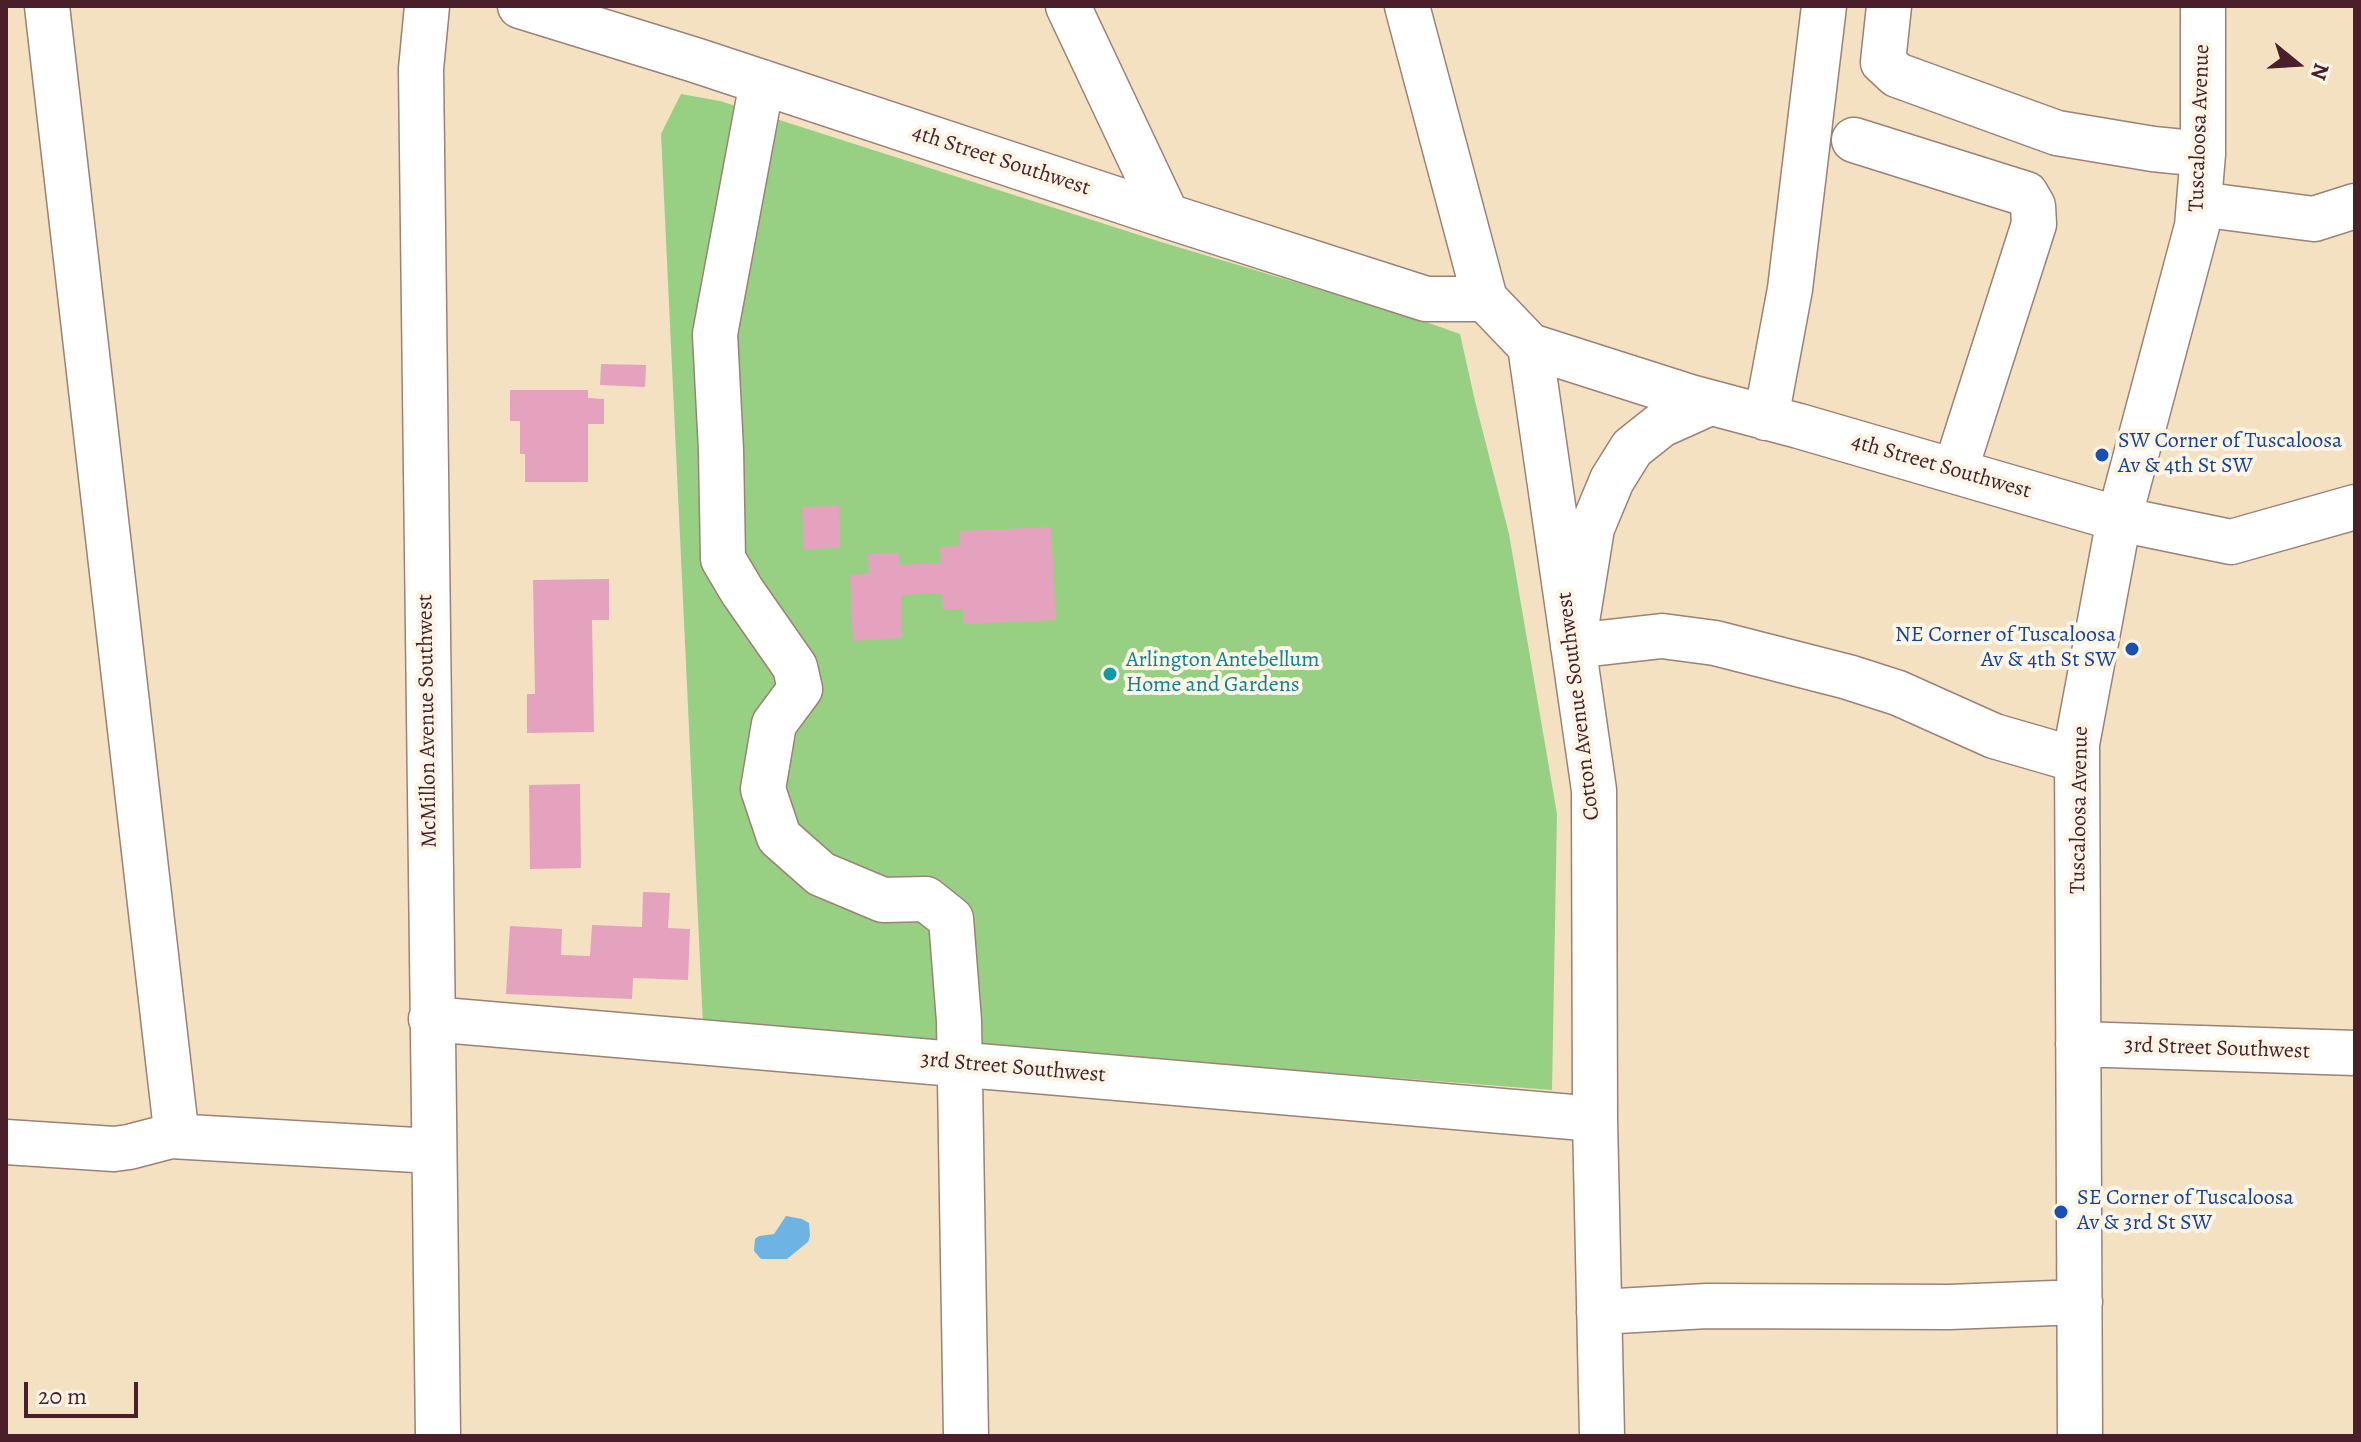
<!DOCTYPE html>
<html>
<head>
<meta charset="utf-8">
<style>
  body { margin:0 }
  #map { position:relative; width:2361px; height:1442px; overflow:hidden; background:#f3e1c2; font-family:Alegreya,serif }
  canvas { display:block }
  .frame { position:absolute; inset:0; border:8px solid #4a1f2b; pointer-events:none }
  .north { position:absolute; left:2257px; top:24px; width:80px; height:80px; -webkit-text-stroke:6px #fcf5e5; paint-order:stroke; rotate:108deg; font-size:22px; font-weight:700; line-height:32px; text-align:center; color:#4a1f2b }
  .north::after { content:''; display:block; margin:auto; width:28px; height:36px; background:#4a1f2b; clip-path:polygon(50% 0,100% 100%,50% 72%,0 100%) }
  .scale { position:absolute; left:24px; top:1382px; width:114px; height:36px; box-sizing:border-box; border:4px solid #4a1f2b; border-top:0; padding-left:10px; font-size:24px; line-height:28px; white-space:nowrap; color:#4a1f2b; -webkit-text-stroke:6px #fcf5e5; paint-order:stroke }
</style>
</head>
<body>
<div id="map">
<canvas width="2361" height="1442"></canvas>
<div class="frame"></div>
<div class="north">N</div>
<div class="scale">20 m</div>
</div>
<script>
const c = document.querySelector('canvas').getContext('2d');
c.lineJoin = 'round';
function fill(path, color) { c.fillStyle = color; c.fill(path, 'evenodd'); }
const shape = rows => new Path2D(rows.map(r => 'M' + r).join(''));
function strokePath(path, color, width, dash) { c.strokeStyle = color; c.lineWidth = width; c.lineCap = dash ? 'butt' : 'round'; c.setLineDash(dash || []); c.stroke(path); }
function drawText(font, color, halo, rows, align = 'center') {
  c.font = font + ' Alegreya,serif'; c.lineWidth = 8; c.setLineDash([]); c.textBaseline = 'middle'; c.strokeStyle = halo; c.fillStyle = color; for (const [text, x, y, turn = 0] of rows) {
    c.save(); c.translate(x, y); c.rotate((+turn || 0) * Math.PI / 180); c.textAlign = isNaN(turn) ? turn : align; if (halo) c.strokeText(text, 0, 0); c.fillText(text, 0, 0); c.restore();
  }
}
fill(shape([
  [681,94,720,101,1161,242,1412,317,1460,334,1475,401,1509,534,1557,814,1552,1090,703,1025,661,134]
]), '#98d083');
fill(shape([
  [786,1216,802,1219,809,1223,810,1236,808,1242,787,1259,761,1259,754,1251,755,1239,759,1236,774,1234]
]), '#6db4e4');
fill(shape([
  [601,364,646,365,645,387,600,385],
  [510,390,588,390,588,398,604,399,604,424,588,424,588,482,525,482,525,454,520,454,520,421,510,421],
  [839,506,840,548,804,549,802,507],
  [1051,527,1056,620,963,624,963,609,943,610,942,593,901,595,902,638,853,641,850,575,869,574,868,554,899,553,900,565,941,563,940,547,960,546,960,531],
  [609,579,609,620,592,620,594,732,527,733,527,694,535,694,533,580],
  [580,784,581,868,530,869,529,785],
  [643,892,670,893,668,928,690,929,688,980,633,978,632,999,506,994,510,926,562,929,561,955,590,956,592,925,642,927]
]), '#e5a2be');
const minor = shape([
  [47,6,175,1121,171,1136],
  [427,6,421,69,438,1436],
  [520,6,695,60,1167,216,1426,299,1485,299],
  [1068,6,1167,216],
  [1407,6,1485,299,1530,346,1594,790,1595,1119,1602,1436],
  [1889,6,1883,62,1897,75,2057,133,2153,149,2203,154],
  [762,82,715,334,721,450,723,559,742,591,795,667,800,689,774,724,763,789,779,837,821,874,883,900,926,899,951,919,959,1021,966,1436],
  [1854,140,2026,194,2033,206,2034,224,1955,471],
  [2199,204,2314,219,2355,206],
  [1530,346,1690,397,1799,426,2119,519,2231,542,2355,507],
  [1710,403,1661,425,1632,448,1612,480,1592,528,1573,646,1662,636,1715,643,1848,677,1898,693,1994,736,2077,760],
  [1766,418,1790,289,1824,6],
  [431,1019,1595,1119],
  [2078,1044,2355,1053],
  [6,1142,114,1149,129,1147,171,1136,433,1151],
  [1599,1312,1707,1306,1949,1307,2080,1302],
  [2080,1436,2077,744,2119,519,2197,226,2203,154,2203,6]
]);
strokePath(minor, '#9e8076', 47);
strokePath(minor, '#fff', 44);
for (const [x, y, r, color] of [
  [2102,455,8,"#1a4fb4"],
  [2132,649,8,"#1a4fb4"],
  [1110,674,8,"#0f9aa8"],
  [2061,1212,8,"#1a4fb4"]
]) { const dot = new Path2D(); dot.arc(x, y, r, 0, 2 * Math.PI); c.fillStyle = color; c.fill(dot); strokePath(dot, '#fcf5e5', 3); }
drawText('22px', '#4a1f2b', '#fcf5e5', [
  ["Tuscaloosa Avenue",2200,128,-88],
  ["4th Street Southwest",1001,161,18],
  ["4th Street Southwest",1941,467,16],
  ["Cotton Avenue Southwest",1579,706,-97],
  ["McMillon Avenue Southwest",428,721,-91],
  ["Tuscaloosa Avenue",2080,810,-89],
  ["3rd Street Southwest",2217,1049,2],
  ["3rd Street Southwest",1013,1068,5]
]);
drawText('22px', '#164399', '#fcf5e5', [
  ["SW Corner of Tuscaloosa",2118,442],
  ["Av & 4th St SW",2118,467],
  ["NE Corner of Tuscaloosa",2116,636,"right"],
  ["Av & 4th St SW",2116,661,"right"],
  ["SE Corner of Tuscaloosa",2077,1199],
  ["Av & 3rd St SW",2077,1224]
], 'left');
drawText('22px', '#0d838f', '#fcf5e5', [
  ["Arlington Antebellum",1126,661],
  ["Home and Gardens",1126,686]
], 'left');
</script>
</body>
</html>
